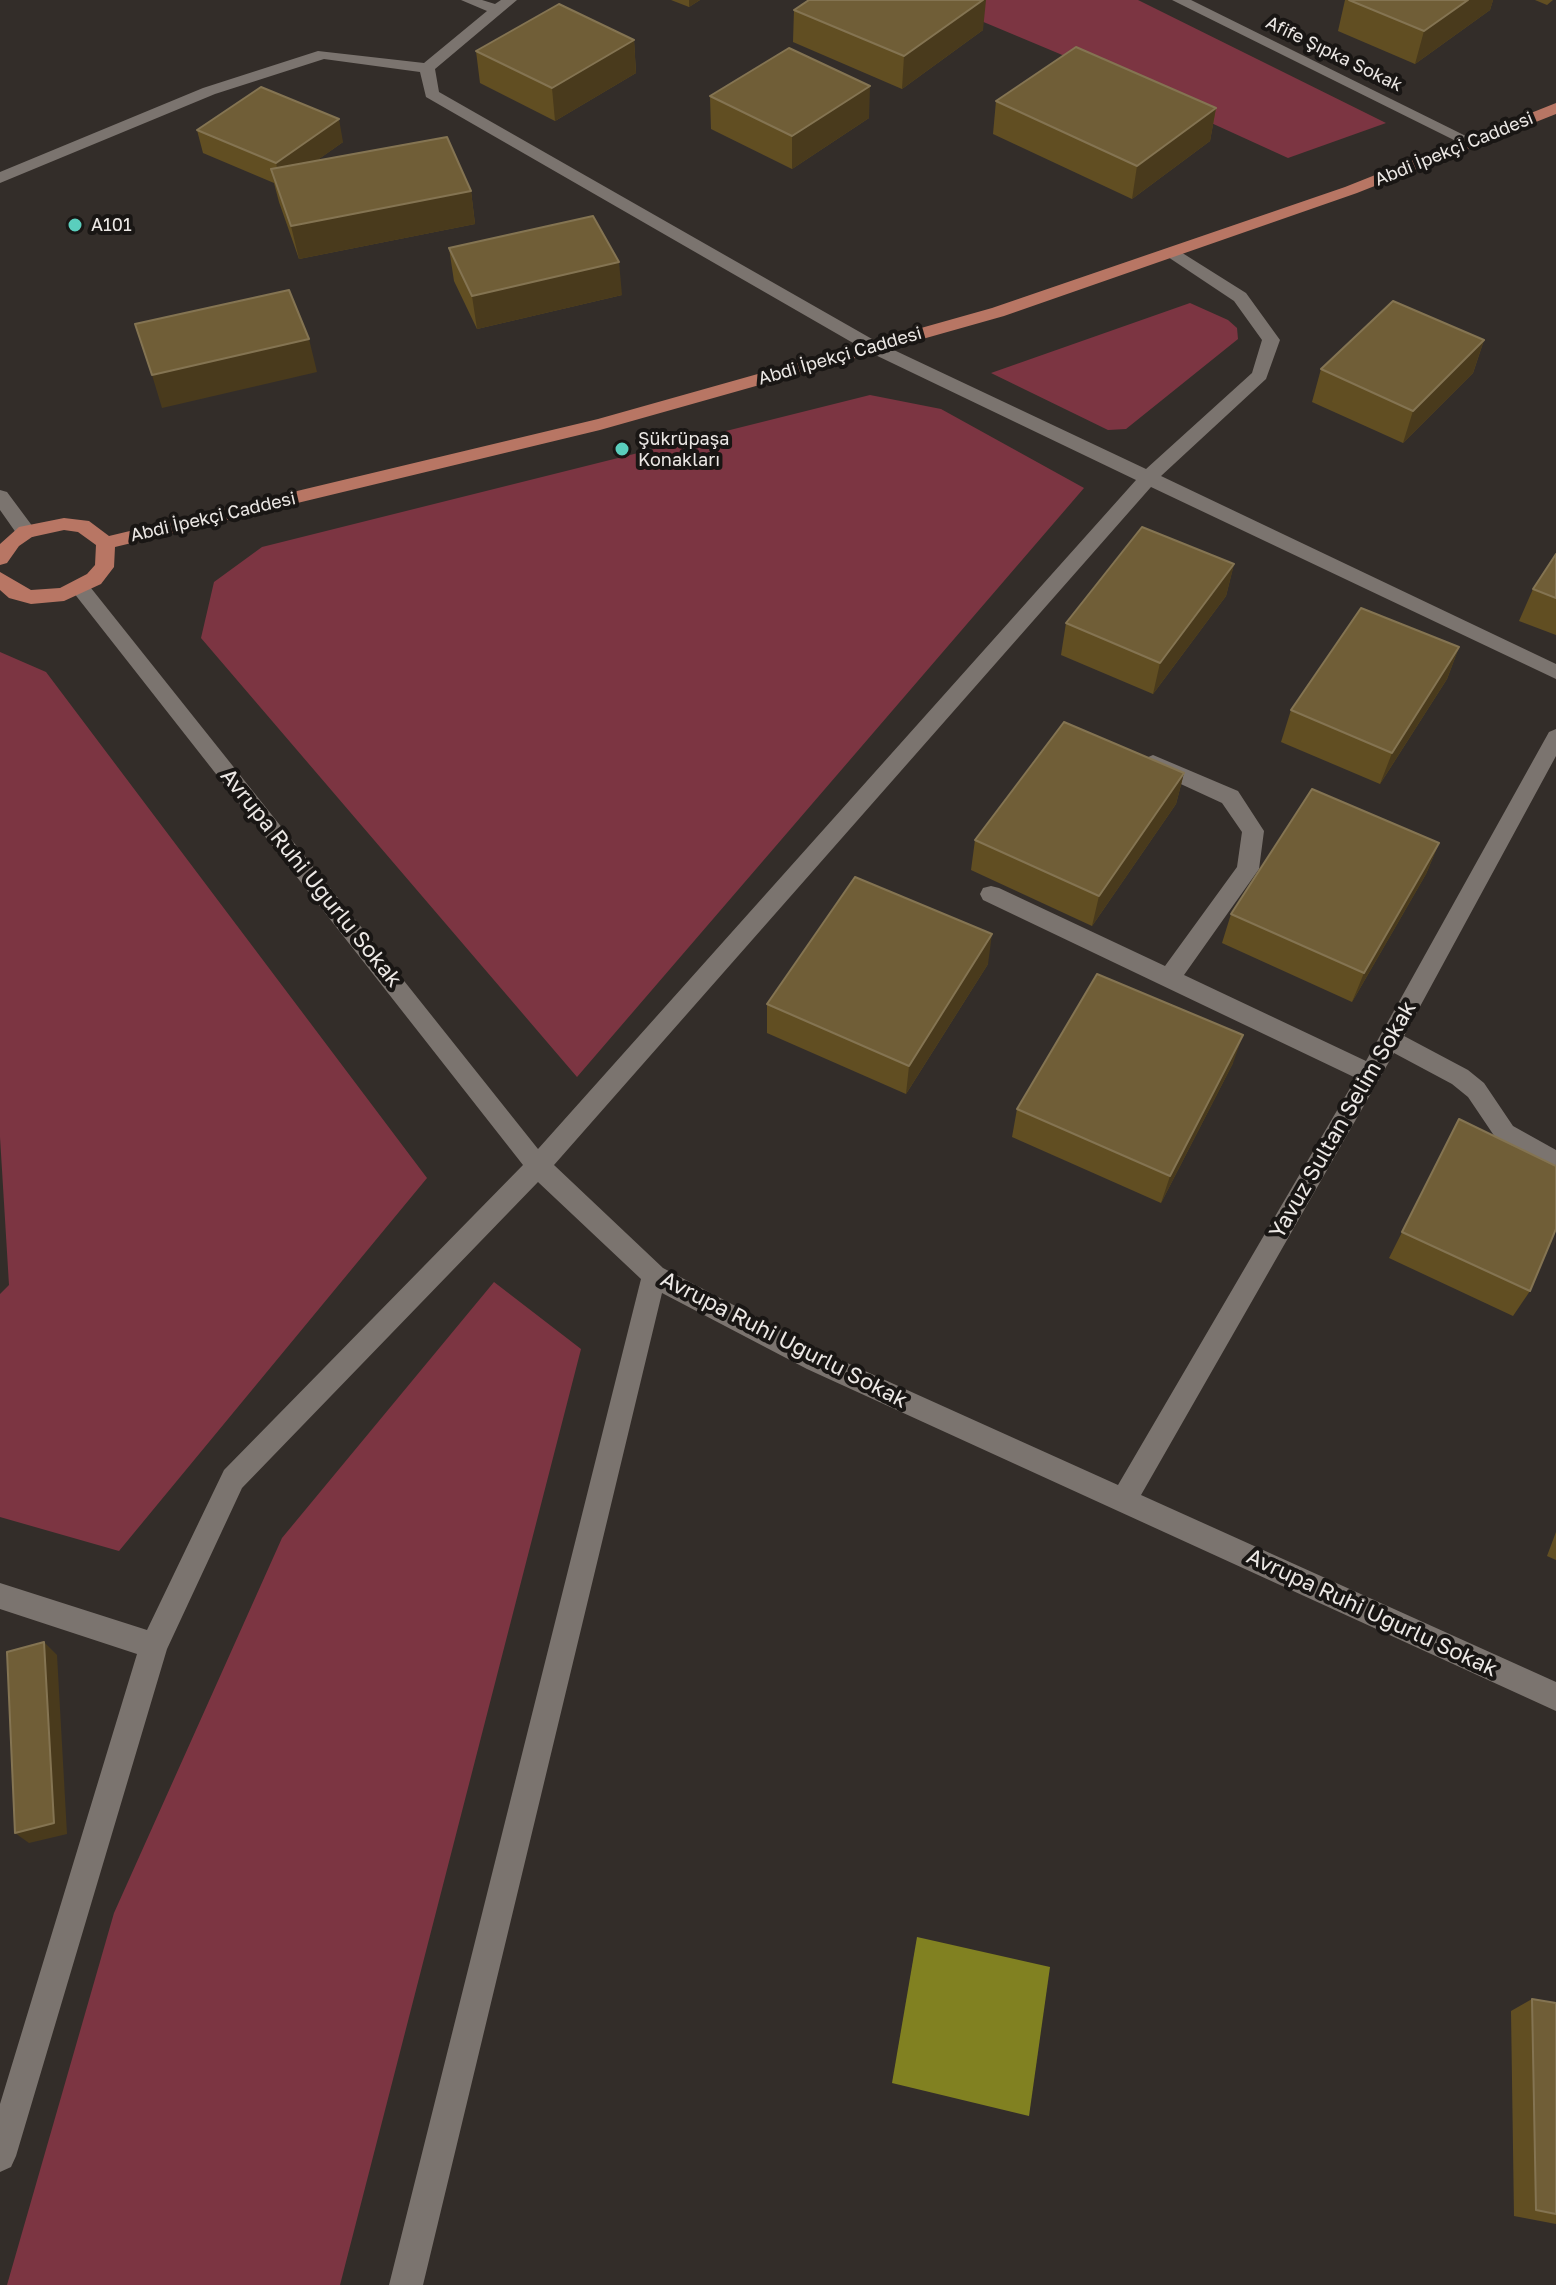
<!DOCTYPE html>
<html>
<head>
<meta charset="utf-8">
<style>
  body { margin:0 }
  canvas { display:block; background:#332d29 }
</style>
</head>
<body>
<canvas width="1556" height="2285"></canvas>
<script>
const c = document.querySelector('canvas').getContext('2d');
c.lineJoin = 'round';
function fill(path, color) { c.fillStyle = color; c.fill(path, 'evenodd'); }
const shape = rows => new Path2D(rows.map(r => 'M' + r).join(''));
function strokePath(path, color, width, dash) { c.strokeStyle = color; c.lineWidth = width; c.lineCap = dash ? 'butt' : 'round'; c.setLineDash(dash || []); c.stroke(path); }
function drawText(font, color, halo, rows, align = 'center') {
  c.font = font + ' "Golos Text",sans-serif'; c.lineWidth = 8; c.setLineDash([]); c.textBaseline = 'middle'; c.strokeStyle = halo; c.fillStyle = color; for (const [text, x, y, turn = 0] of rows) {
    c.save(); c.translate(x, y); c.rotate((+turn || 0) * Math.PI / 180); c.textAlign = isNaN(turn) ? turn : align; if (halo) c.strokeText(text, 0, 0); c.fillText(text, 0, 0); c.restore();
  }
}
fill(shape([
  [931,0,1138,0,1386,123,1288,158,1060,54],
  [1190,303,1228,320,1237,328,1238,339,1126,429,1108,430,991,373],
  [870,395,941,409,1084,488,577,1077,201,638,214,582,262,547],
  [0,652,46,672,427,1178,119,1551,0,1517,0,1294,9,1285,0,1137],
  [494,1282,581,1349,340,2285,7,2285,114,1913,282,1538]
]), '#7c3542');
fill(shape([
  [917,1937,1050,1967,1029,2116,892,2083]
]), '#818121');
fill(shape([
  [461,0,482,0,495,4,501,0,517,0,435,69,439,92,879,343,1146,469,1252,373,1262,340,1234,301,1162,253,1170,248,1176,249,1246,293,1280,340,1266,379,1161,476,1556,664,1556,679,1151,487,554,1165,663,1268,825,1353,1118,1485,1356,1078,983,900,980,894,983,888,991,886,999,888,1165,966,1237,867,1242,832,1222,803,1146,768,1143,763,1146,758,1153,755,1238,791,1264,831,1259,869,1184,975,1366,1061,1549,732,1556,729,1556,756,1404,1036,1468,1070,1484,1083,1513,1126,1556,1150,1556,1172,1497,1140,1468,1097,1452,1084,1394,1053,1141,1495,1556,1682,1556,1711,807,1369,662,1293,423,2285,389,2285,641,1279,538,1182,242,1488,167,1649,16,2156,11,2167,0,2172,0,2104,137,1654,0,1609,0,1583,147,1630,224,1470,523,1165,70,588,73,583,87,583,538,1149,1136,480,867,351,426,97,420,72,324,59,215,94,0,183,0,172,203,88,318,51,424,63,487,11,461,0],
  [1172,0,1191,0,1480,143,1478,146,1466,146,1172,0],
  [0,490,7,492,33,527,36,532,33,537,19,537,0,510,0,490]
]), '#7b746f');
fill(shape([
  [1556,103,1556,114,1357,193,1004,316,600,430,115,547,114,567,101,584,64,601,31,604,9,598,0,590,0,572,31,590,60,588,87,574,95,565,96,545,78,532,64,530,32,537,19,546,7,563,0,565,0,544,19,527,64,518,89,521,109,536,598,419,992,308,1345,187,1556,103]
]), '#b87664');
fill(shape([
  [671,0,700,0,689,7],
  [1345,0,1493,0,1490,10,1415,64,1338,31],
  [1535,0,1553,0,1547,5],
  [794,10,983,30,902,89,793,42],
  [634,40,636,73,555,121,480,83,476,51],
  [710,96,869,118,792,169,711,129],
  [996,101,1216,108,1210,141,1132,199,993,134],
  [197,130,343,142,316,161,471,191,475,224,299,259,279,202,274,183,203,153],
  [449,248,622,295,477,329,454,281],
  [1484,340,1473,373,1403,443,1312,402,1321,369],
  [1556,554,1556,635,1519,621,1533,589],
  [1234,564,1226,596,1153,694,1061,655,1066,623],
  [1459,647,1447,679,1380,784,1281,742,1291,710],
  [1184,773,1176,804,1092,926,971,870,975,840],
  [1439,843,1426,874,1352,1002,1222,943,1231,914],
  [988,964,906,1094,767,1033,767,1004],
  [1233,1063,1161,1203,1012,1137,1017,1109],
  [1459,1119,1530,1291,1513,1316,1389,1258],
  [1556,1532,1556,1560,1547,1556],
  [1532,1999,1556,2003,1556,2224,1514,2216,1511,2011]
]), '#614e22');
fill(shape([
  [689,0,700,0,689,7],
  [983,0,986,0,983,30,902,89,904,56],
  [1468,0,1493,0,1490,10,1415,64,1424,31],
  [634,40,636,73,555,121,552,88],
  [870,86,869,118,792,169,792,136],
  [1216,108,1210,141,1132,199,1137,166],
  [339,119,343,142,281,186,276,163],
  [471,191,475,224,299,259,291,226],
  [619,262,622,295,477,329,472,296],
  [309,339,317,372,162,408,152,375],
  [1484,340,1473,373,1403,443,1413,411],
  [1234,564,1226,596,1153,694,1160,663],
  [1459,647,1447,679,1380,784,1392,753],
  [1184,773,1176,804,1092,926,1099,896],
  [1439,843,1426,874,1352,1002,1364,973],
  [992,934,988,964,906,1094,909,1066],
  [1243,1035,1233,1063,1161,1203,1170,1176],
  [44,1642,57,1655,67,1834,29,1843,15,1833]
]), '#493a1c');
const building = shape([
  [809,0,983,0,904,56,794,10,809,0],
  [1349,0,1468,0,1424,31,1349,0],
  [559,4,634,40,552,88,476,51,559,4],
  [1076,47,1216,108,1137,166,996,101,1076,47],
  [789,48,870,86,792,136,710,96,789,48],
  [261,87,339,119,276,163,197,130,261,87],
  [447,137,471,191,291,226,271,169,447,137],
  [593,216,619,262,472,296,449,248,593,216],
  [289,290,309,339,152,375,135,324,289,290],
  [1393,301,1484,340,1413,411,1321,369,1393,301],
  [1142,527,1234,564,1160,663,1066,623,1142,527],
  [1556,554,1556,598,1533,589,1556,554],
  [1361,608,1459,647,1392,753,1291,710,1361,608],
  [1064,722,1184,773,1099,896,975,840,1064,722],
  [1312,789,1439,843,1364,973,1231,914,1312,789],
  [855,877,992,934,909,1066,767,1004,855,877],
  [1097,974,1243,1035,1170,1176,1017,1109,1097,974],
  [1459,1119,1556,1166,1556,1229,1530,1291,1402,1232,1459,1119],
  [44,1642,54,1823,15,1833,7,1652,44,1642],
  [1532,1999,1556,2003,1556,2214,1536,2210,1532,1999]
]);
fill(building, '#705e37');
strokePath(building, '#847452', 2);
for (const [x, y, r, color] of [
  [75,225,8,"#5acebd"],
  [622,449,8,"#5acebd"]
]) { const dot = new Path2D(); dot.arc(x, y, r, 0, 2 * Math.PI); c.fillStyle = color; c.fill(dot); strokePath(dot, '#191614', 3); }
drawText('18px', '#ece8e5', '#191614', [
  ["Afife Şıpka Sokak",1334,54,26],
  ["Abdi İpekçi Caddesi",1454,149,-22],
  ["Abdi İpekçi Caddesi",840,356,-16],
  ["Abdi İpekçi Caddesi",213,517,-13]
]);
drawText('18px', '#ece8e5', '#191614', [
  ["A101",91,225],
  ["Şükrüpaşa",638,439],
  ["Konakları",638,460]
], 'left');
drawText('22px', '#ece8e5', '#191614', [
  ["Avrupa Ruhi Uğurlu Sokak",311,878,51],
  ["Yavuz Sultan Selim Sokak",1343,1120,-60],
  ["Avrupa Ruhi Uğurlu Sokak",784,1340,27],
  ["Avrupa Ruhi Uğurlu Sokak",1372,1613,25]
]);
</script>
</body>
</html>
